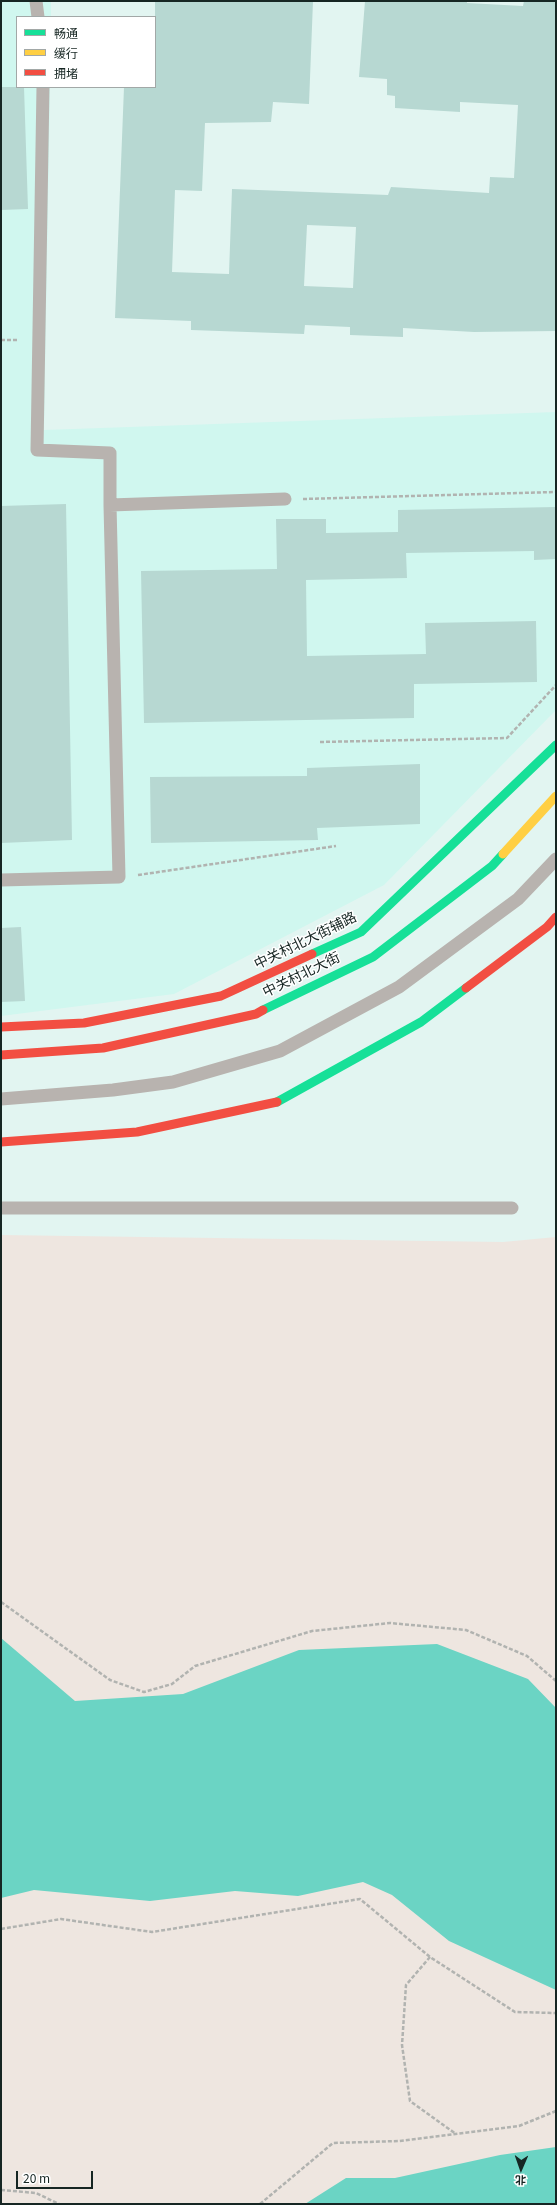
<!DOCTYPE html>
<html>
<head>
<meta charset="utf-8">
<style>
  body { margin:0 }
  #map { position:relative; width:557px; height:2205px; overflow:hidden; background:#e2f5f1; font-family:Georgia,"Noto Sans SC",serif }
  canvas { display:block }
  .frame { position:absolute; inset:0; border:2px solid #162623; pointer-events:none }
  .legend { position:absolute; left:16px; top:16px; width:140px; height:72px; box-sizing:border-box; background:#fff; border:1px solid #a2a8a7; margin:0; padding:5px 7px; list-style:none; font-size:12px; color:#162623 }
  .legend li { display:flex; align-items:center; gap:8px; height:20px }
  .legend b { width:20px; border:1px solid #a2a8a7 }
  .north { position:absolute; left:501px; top:2149px; width:40px; height:40px; -webkit-text-stroke:3px #fff; paint-order:stroke; rotate:182deg; font-size:11px; font-weight:700; line-height:16px; text-align:center; color:#162623 }
  .north::after { content:''; display:block; margin:auto; width:14px; height:18px; background:#162623; clip-path:polygon(50% 0,100% 100%,50% 72%,0 100%) }
  .scale { position:absolute; left:16px; top:2171px; width:77px; height:18px; box-sizing:border-box; border:2px solid #162623; border-top:0; padding-left:5px; font-size:12px; line-height:14px; white-space:nowrap; color:#162623; -webkit-text-stroke:3px #fff; paint-order:stroke }
</style>
</head>
<body>
<div id="map">
<canvas width="557" height="2205"></canvas>
<div class="frame"></div>
<ul class="legend">
<li><b style="height:5px;background:#16e098"></b>畅通</li>
<li><b style="height:5px;background:#ffcf43"></b>缓行</li>
<li><b style="height:5px;background:#f24e42"></b>拥堵</li>
</ul>
<div class="north">北</div>
<div class="scale">20 m</div>
</div>
<script>
const c = document.querySelector('canvas').getContext('2d');
c.lineJoin = 'round';
function fill(path, color) { c.fillStyle = color; c.fill(path, 'evenodd'); }
const shape = rows => new Path2D(rows.map(r => 'M' + r).join(''));
function strokePath(path, color, width, dash) { c.strokeStyle = color; c.lineWidth = width; c.lineCap = dash ? 'butt' : 'round'; c.setLineDash(dash || []); c.stroke(path); }
function drawText(font, color, halo, rows, align = 'center') {
  c.font = font + ' Georgia,"Noto Sans SC",serif'; c.lineWidth = 3; c.setLineDash([]); c.textBaseline = 'middle'; c.strokeStyle = halo; c.fillStyle = color; for (const [text, x, y, turn = 0] of rows) {
    c.save(); c.translate(x, y); c.rotate((+turn || 0) * Math.PI / 180); c.textAlign = isNaN(turn) ? turn : align; if (halo) c.strokeText(text, 0, 0); c.fillText(text, 0, 0); c.restore();
  }
}
fill(shape([
  [1,1,51,1,51,17,17,17,17,87,50,87,44,430,556,412,556,710,384,885,174,994,1,1016]
]), '#d0f7ef');
fill(shape([
  [1,1235,503,1242,556,1237,556,2204,1,2204]
]), '#eee6e0');
fill(shape([
  [1,1638,75,1701,183,1694,299,1650,437,1644,528,1679,556,1708,556,1990,449,1941,392,1895,363,1882,298,1896,235,1891,150,1901,34,1890,1,1898],
  [556,2147,556,2204,305,2204,346,2178,395,2178,500,2155]
]), '#6bd4c4');
fill(shape([
  [155,1,313,1,309,104,273,102,271,122,205,123,202,191,175,190,172,272,229,274,232,189,388,195,391,187,489,193,490,177,514,178,518,105,460,102,460,112,395,108,395,96,387,95,387,79,359,77,365,1,467,1,467,3,523,6,524,1,556,1,556,331,474,332,403,328,403,337,350,335,350,327,305,325,304,334,191,330,191,321,115,318,124,87,155,87],
  [307,225,356,227,353,288,304,286],
  [1,87,24,87,28,209,1,210],
  [66,504,72,840,1,843,1,506],
  [556,507,556,559,534,560,534,551,406,553,407,578,306,580,307,656,426,654,425,623,536,621,537,682,414,684,414,718,144,723,141,571,277,569,276,519,326,519,326,533,398,532,398,510],
  [420,764,420,824,317,828,318,840,151,843,150,777,307,776,307,768],
  [21,927,25,1001,1,1002,1,928]
]), '#b7d8d2');
strokePath(shape([
  [1,340,18,340],
  [303,499,556,492],
  [320,742,507,738,556,685],
  [138,875,336,846],
  [1,1602,110,1680,144,1692,172,1684,195,1666,312,1631,390,1623,466,1630,527,1656,556,1681],
  [1,1929,61,1919,152,1932,360,1899,430,1957,515,2012,556,2013],
  [430,1957,406,1985,402,2045,410,2101,456,2134],
  [1,2190,36,2193,59,2204],
  [260,2204,333,2143,399,2141,519,2126,556,2111]
]), '#b1b3b0', 2.5, [4, 2]);
strokePath(shape([
  [36,1,38,17],
  [43,87,37,450,110,453,110,505],
  [1,880,119,877,110,505,285,499],
  [1,1099,113,1090,173,1082,280,1051,399,987,518,899,556,859],
  [1,1208,512,1208]
]), '#b8b3af', 13);
strokePath(shape([
  [312,954,361,932,556,745],
  [263,1010,373,957,492,866,503,854],
  [277,1102,421,1022,466,988]
]), '#16e098', 9);
strokePath(shape([
  [503,854,556,796]
]), '#ffcf43', 9);
strokePath(shape([
  [466,988,547,927,556,917],
  [1,1027,84,1023,221,996,312,954],
  [1,1055,103,1048,256,1014,263,1010],
  [1,1142,137,1132,277,1102]
]), '#f24e42', 9);
drawText('14px', '#162623', '#fff', [
  ["中关村北大街辅路",305,940,-26],
  ["中关村北大街",301,974,-26]
]);
</script>
</body>
</html>
